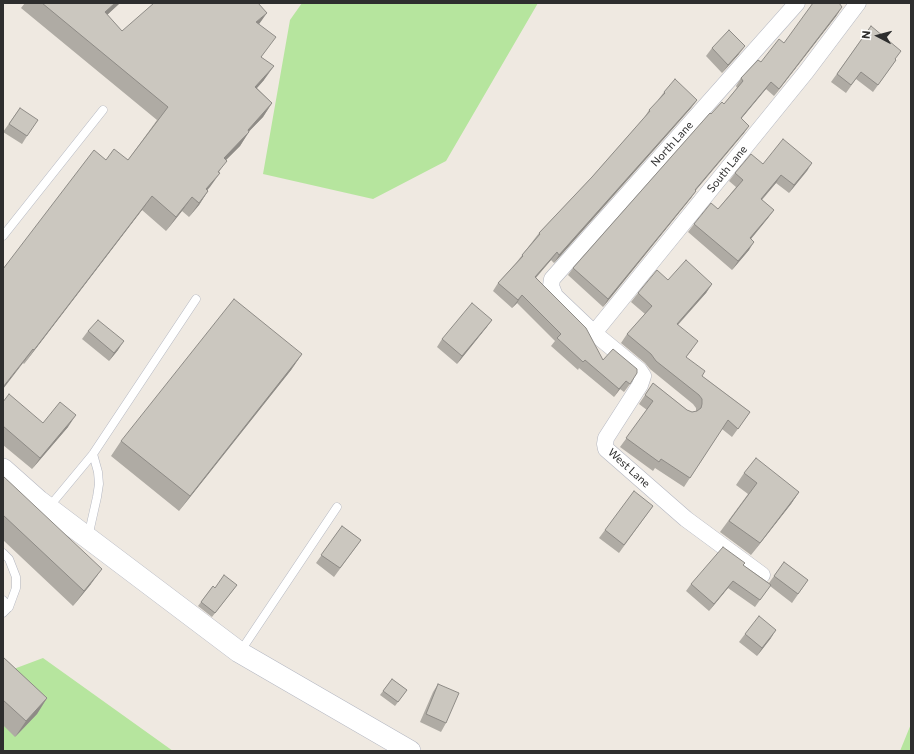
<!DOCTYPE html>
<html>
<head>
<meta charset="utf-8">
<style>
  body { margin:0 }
  #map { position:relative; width:914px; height:754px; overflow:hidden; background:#efe9e1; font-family:Commissioner,sans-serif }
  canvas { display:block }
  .frame { position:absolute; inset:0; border:4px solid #2e2e2e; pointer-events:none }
  .north { position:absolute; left:858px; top:16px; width:40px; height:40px; -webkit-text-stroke:3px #fff; paint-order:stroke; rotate:276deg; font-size:11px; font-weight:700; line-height:16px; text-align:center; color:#2e2e2e }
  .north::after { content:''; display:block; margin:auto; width:14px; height:18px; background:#2e2e2e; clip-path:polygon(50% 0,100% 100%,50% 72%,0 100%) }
</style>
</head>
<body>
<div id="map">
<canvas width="914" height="754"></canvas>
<div class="frame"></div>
<div class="north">N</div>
</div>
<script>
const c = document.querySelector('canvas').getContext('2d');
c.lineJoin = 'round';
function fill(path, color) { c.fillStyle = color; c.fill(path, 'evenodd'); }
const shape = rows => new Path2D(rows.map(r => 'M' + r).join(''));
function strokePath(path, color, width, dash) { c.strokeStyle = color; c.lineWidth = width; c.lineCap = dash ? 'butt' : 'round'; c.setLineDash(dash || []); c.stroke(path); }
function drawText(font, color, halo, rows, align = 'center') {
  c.font = font + ' Commissioner,sans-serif'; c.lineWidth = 3.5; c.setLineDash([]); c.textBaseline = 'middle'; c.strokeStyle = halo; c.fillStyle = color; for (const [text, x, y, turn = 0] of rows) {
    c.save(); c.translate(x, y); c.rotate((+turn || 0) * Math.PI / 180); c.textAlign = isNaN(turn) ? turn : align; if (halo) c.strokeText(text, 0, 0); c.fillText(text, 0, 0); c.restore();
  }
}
fill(shape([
  [302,3,538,3,446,161,373,199,263,174,290,20],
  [43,658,173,751,3,751,3,673],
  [911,724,911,751,900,751]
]), '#b6e59e');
const service = shape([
  [3,236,103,110],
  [49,507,93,454,196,299],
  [88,537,97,497,99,484,98,472,93,454],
  [3,553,9,559,16,577,16,588,9,607],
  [3,600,9,607,3,613],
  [240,652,337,507]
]);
const minor = shape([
  [594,333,806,72,858,3],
  [762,575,686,519,606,449,605,444,606,438,640,385,643,376,639,370,594,333,555,296,551,286,552,279,797,3]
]);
const tertiary = shape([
  [3,469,39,501,239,652,410,751]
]);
strokePath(service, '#b4b7c1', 9);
strokePath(minor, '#b4b7c1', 17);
strokePath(tertiary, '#b4b7c1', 22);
strokePath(service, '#fff', 8);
strokePath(minor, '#fff', 16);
strokePath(tertiary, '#fff', 21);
fill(shape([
  [25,3,120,3,107,15,122,31,259,24,264,80,257,88,272,103,263,117,249,131,240,146,226,160,219,172,207,190,208,191,199,205,189,217,182,211,166,231,142,210,24,364,23,363,106,160,128,160,157,120,21,8],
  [837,15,774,96,766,89,741,119,749,126,744,133,696,190,696,191,691,198,603,307,568,275,573,268,711,114,724,104,737,88,736,86,741,78,784,43],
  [871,26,896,60,873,92,856,79,846,93,831,82],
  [712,48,739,54,722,73,706,56],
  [664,92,697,100,691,108,554,263,551,260,536,278,603,360,630,384,624,392,620,389,614,397,579,368,578,370,551,346,555,341,517,303,512,308,493,291,498,283,516,263,539,233,592,177,644,118,649,110,659,100,658,100],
  [20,108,27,136,22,144,3,132],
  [812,163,789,193,776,183,762,200,774,210,768,218,751,239,749,250,732,270,688,232,694,224,718,209,736,187,729,181,735,173,763,164],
  [668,280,712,284,706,293,678,325,692,350,686,357,702,376,750,412,732,437,722,429,684,487,655,468,653,471,620,447,647,410,639,404,653,383,687,410,692,412,696,411,696,408,693,404,650,369,645,363,621,343,627,334,645,314,631,302,638,293],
  [492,320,486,328,457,364,437,347,442,339],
  [88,331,118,350,109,361,82,339],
  [302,354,291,370,179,511,111,456,121,441],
  [3,402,43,423,68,427,32,469,3,445],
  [744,473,799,492,791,504,751,555,720,532,748,494,736,485],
  [3,476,91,584,73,606,3,540],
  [653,506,619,553,599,538,605,530],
  [342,526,361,540,334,577,316,563],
  [784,562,808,580,792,603,770,586,755,607,728,588,709,611,686,591,691,584,743,565,769,583],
  [237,585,212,617,198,606,213,586,215,588],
  [745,634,771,638,757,656,739,642],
  [3,657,47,698,37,714,15,737,3,725],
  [392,679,407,690,395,706,380,695],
  [438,684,446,723,441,732,420,722,433,692]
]), '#afaba4');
fill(shape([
  [115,3,120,3,95,26,105,12],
  [842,7,837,15,774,96,779,89],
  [267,13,257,27,256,22],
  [745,46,739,54,722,73,728,65],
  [274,66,264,80,245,101,255,87],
  [771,82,766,89,735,126,741,118],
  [697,100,691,108,554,263,559,255],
  [272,103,263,117,238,143,249,132,240,146,214,172,224,158,248,130],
  [749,126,744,133,690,197,695,190],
  [812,163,807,171,789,193,794,185],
  [220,173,210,187,196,203,206,189],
  [781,175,776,183,755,207,761,199],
  [208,191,199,205,189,217,199,203],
  [696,191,691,198,603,307,608,299],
  [152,196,142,210,24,364,34,350],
  [192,197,182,211,166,231,176,217],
  [774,210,768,218,745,246,750,238],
  [754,242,749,250,732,270,738,261],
  [557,252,551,260,529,285,535,277],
  [712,284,706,293,671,332,677,324],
  [522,295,517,303,512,308,518,300],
  [492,320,486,328,457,364,462,356],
  [124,341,118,350,109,361,114,353],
  [33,349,23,363,3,389,3,387],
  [302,354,291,370,179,511,190,496],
  [626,381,614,397,619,389],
  [76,415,68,427,32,469,40,458],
  [799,492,791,504,751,555,760,543],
  [102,569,91,584,73,606,84,591],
  [733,581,728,588,709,611,714,604],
  [776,630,771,638,757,656,762,648],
  [47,698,37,714,15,737,26,721]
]), '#8e8b86');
const building = shape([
  [42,3,115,3,105,12,122,31,154,3,258,3,267,13,256,22,276,37,261,57,274,66,255,87,272,103,248,130,249,132,224,158,227,161,218,172,220,173,206,189,208,191,199,203,192,197,176,217,152,196,34,350,33,349,3,387,3,269,94,150,106,160,114,149,128,160,168,107,42,3],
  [813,3,839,3,842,7,779,89,771,82,741,118,749,126,695,190,696,191,608,299,573,268,710,113,711,114,722,102,724,104,743,81,741,78,758,60,761,62,779,39,784,43,813,3],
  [871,26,901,51,895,59,896,60,878,85,861,72,851,85,837,74,871,26],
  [729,30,745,46,728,65,712,48,729,30],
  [675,79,697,100,559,255,557,252,535,277,586,328,603,360,613,349,637,369,637,373,630,384,626,381,619,389,585,360,583,362,557,338,561,334,522,295,518,300,498,283,523,256,522,255,540,234,539,233,592,177,650,111,649,110,665,93,664,92,675,79],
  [20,108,38,120,27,136,9,124,20,108],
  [783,139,812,163,794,185,781,175,761,199,774,210,750,238,754,242,738,261,694,224,711,203,718,209,743,180,735,173,751,154,763,164,783,139],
  [686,260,712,284,677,324,698,341,686,357,705,371,702,376,750,412,738,429,728,420,690,478,661,459,659,462,626,438,653,401,645,395,653,383,687,410,692,412,697,411,701,408,702,404,702,399,699,395,656,361,651,354,627,334,652,306,638,293,657,270,668,280,686,260],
  [234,299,302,354,190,496,121,441,234,299],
  [472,303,492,320,462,356,442,339,472,303],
  [98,320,124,341,114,353,88,331,98,320],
  [9,394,43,423,60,402,76,415,40,458,3,426,3,402,9,394],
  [756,458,799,492,760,543,729,521,757,483,744,473,756,458],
  [3,476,102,569,84,591,3,515,3,476],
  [634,491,653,506,624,545,605,530,634,491],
  [342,526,361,540,340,568,321,555,342,526],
  [723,547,745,563,743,565,771,585,760,600,733,581,714,604,691,584,723,547],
  [784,562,808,580,798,594,774,576,784,562],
  [224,575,237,585,215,613,201,602,213,586,215,588,224,575],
  [759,616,776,630,762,648,745,634,759,616],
  [3,657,47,698,26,721,3,700,3,657],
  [392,679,407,690,398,702,383,691,392,679],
  [438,684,459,693,446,723,426,714,438,684]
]);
fill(building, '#cbc7bf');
strokePath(building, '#8e8b86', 1);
drawText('11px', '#2e2e2e', '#fff', [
  ["North Lane",672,144,-48],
  ["South Lane",727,169,-51],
  ["West Lane",629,468,42]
]);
</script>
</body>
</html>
